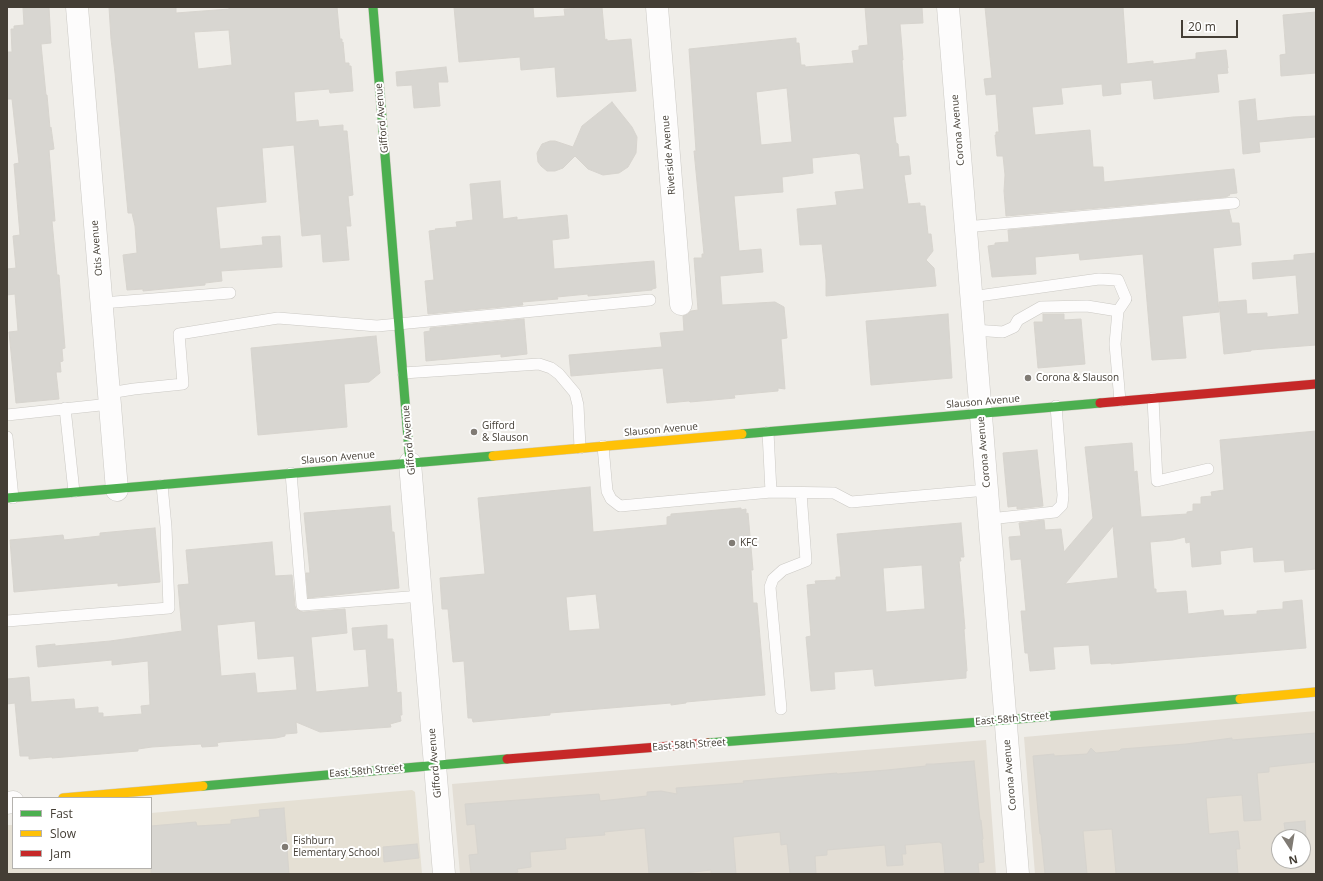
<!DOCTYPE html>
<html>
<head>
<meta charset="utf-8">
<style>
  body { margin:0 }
  #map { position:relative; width:1323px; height:881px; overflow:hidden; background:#efede8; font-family:"Open Sans",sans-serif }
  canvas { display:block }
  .frame { position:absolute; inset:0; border:8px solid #443e35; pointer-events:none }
  .legend { position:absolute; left:12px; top:797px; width:140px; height:72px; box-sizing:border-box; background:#fff; border:1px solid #b4b2ae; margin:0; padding:5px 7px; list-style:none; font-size:12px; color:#443e35 }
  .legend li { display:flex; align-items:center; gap:8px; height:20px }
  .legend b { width:20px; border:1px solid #b4b2ae }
  .north { position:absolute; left:1271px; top:829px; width:40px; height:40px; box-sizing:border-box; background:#fff; border:1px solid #b4b2ae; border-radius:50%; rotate:168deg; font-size:11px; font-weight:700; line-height:16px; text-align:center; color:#443e35 }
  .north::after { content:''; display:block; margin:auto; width:14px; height:18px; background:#807b74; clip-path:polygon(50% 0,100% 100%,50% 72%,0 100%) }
  .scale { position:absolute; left:1181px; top:20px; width:57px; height:18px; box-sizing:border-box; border:2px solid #443e35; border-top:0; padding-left:5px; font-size:12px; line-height:14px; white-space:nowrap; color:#443e35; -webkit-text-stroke:3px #fff; paint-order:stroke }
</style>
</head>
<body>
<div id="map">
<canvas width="1323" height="881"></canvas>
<div class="frame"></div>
<ul class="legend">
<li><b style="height:5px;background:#4caf50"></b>Fast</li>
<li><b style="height:5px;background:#ffc107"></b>Slow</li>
<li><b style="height:5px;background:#c62828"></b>Jam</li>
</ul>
<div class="north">N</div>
<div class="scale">20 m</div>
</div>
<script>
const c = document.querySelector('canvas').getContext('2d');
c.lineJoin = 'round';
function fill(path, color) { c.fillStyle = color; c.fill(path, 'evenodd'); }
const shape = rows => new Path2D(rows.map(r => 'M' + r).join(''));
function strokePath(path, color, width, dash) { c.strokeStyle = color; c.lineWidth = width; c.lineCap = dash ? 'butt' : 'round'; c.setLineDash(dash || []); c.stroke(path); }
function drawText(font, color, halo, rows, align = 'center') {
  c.font = font + ' "Open Sans",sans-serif'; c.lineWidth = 4; c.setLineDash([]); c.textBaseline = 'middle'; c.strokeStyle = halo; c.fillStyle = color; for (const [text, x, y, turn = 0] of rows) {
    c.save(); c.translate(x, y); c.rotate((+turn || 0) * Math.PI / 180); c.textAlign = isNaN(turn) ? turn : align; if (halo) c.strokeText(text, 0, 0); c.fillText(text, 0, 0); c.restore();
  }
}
fill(shape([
  [1316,711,1316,874,1035,874,1024,737],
  [1279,837,1303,837,1303,861,1279,861],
  [986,740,996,874,460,874,452,784]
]), '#e3ded5');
fill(shape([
  [412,790,415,792,422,874,7,874,7,825,13,825,13,868,151,868,151,813]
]), '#e5e0d4');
const building = shape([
  [49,7,51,43,41,44,46,95,47,95,50,128,51,127,54,149,49,150,55,221,52,221,57,275,59,275,65,348,62,349,63,361,60,362,61,372,56,372,59,399,16,403,9,332,18,331,15,294,7,295,7,269,16,268,13,236,20,235,14,164,19,163,12,99,7,99,7,52,12,52,11,29,14,29,14,26,24,25,23,8,49,7],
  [109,7,176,7,176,13,229,9,229,7,337,7,340,39,342,39,342,43,343,42,345,63,349,63,349,66,351,66,353,91,330,93,329,89,294,92,296,122,318,120,319,127,343,125,343,131,347,131,353,195,348,196,351,226,346,226,349,260,323,262,321,234,302,236,294,145,262,148,266,202,216,207,220,249,263,245,262,237,280,236,282,267,221,271,222,281,205,283,205,285,143,291,143,289,127,290,123,255,137,253,135,226,132,213,128,213,115,73,111,39,109,7],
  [229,30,232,65,198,69,194,32,229,30],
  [454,7,533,7,534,18,565,16,564,9,602,7,605,40,607,39,607,41,631,39,636,91,557,97,555,67,521,70,520,57,459,62,454,7],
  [865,7,922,7,923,23,900,24,903,60,902,60,906,116,893,117,896,143,898,144,899,157,909,156,911,174,904,175,908,204,920,203,920,206,925,206,928,234,931,234,933,251,926,260,934,268,936,286,826,296,826,280,822,244,800,245,797,209,837,205,835,192,864,189,860,154,858,154,857,153,812,158,813,173,782,177,783,192,734,196,739,251,761,249,763,272,720,276,722,305,775,302,784,307,787,338,781,339,785,389,778,388,778,391,734,395,735,398,690,402,689,401,667,403,663,368,571,376,569,355,662,347,660,333,684,331,683,316,688,314,691,311,698,310,694,258,702,258,702,254,704,254,694,151,696,151,689,49,796,38,796,43,799,43,801,65,805,65,805,67,854,63,852,51,859,50,859,46,868,45,865,7],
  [787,88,792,142,761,145,756,92,787,88],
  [985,7,1123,7,1127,64,1153,61,1153,64,1196,59,1196,53,1226,50,1228,68,1227,68,1228,73,1217,74,1219,92,1154,99,1152,80,1120,83,1121,94,1103,96,1102,84,1061,88,1063,104,1032,107,1035,135,1090,130,1093,167,1103,167,1104,182,1234,169,1237,193,1229,194,1230,195,1226,197,1006,216,1004,191,1005,175,1003,156,997,156,995,135,996,135,996,132,999,132,996,94,986,95,984,79,992,78,985,7],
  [1316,12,1316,73,1281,76,1280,55,1286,54,1283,15,1316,12],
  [446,67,448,82,438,82,440,106,414,108,412,85,397,86,396,72,446,67],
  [1255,99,1257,121,1293,117,1316,116,1316,137,1259,142,1260,152,1243,154,1239,101,1255,99],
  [612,102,632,127,637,137,636,153,628,167,619,173,603,175,588,169,575,156,563,168,555,171,547,171,541,166,538,162,537,153,542,144,550,141,555,141,573,147,582,126,612,102],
  [500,181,503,219,517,217,517,220,567,215,569,238,552,240,554,269,654,261,656,288,652,289,652,290,611,294,588,296,588,294,557,297,558,299,522,302,523,305,428,314,425,281,434,280,429,231,436,230,435,229,457,227,456,222,473,220,470,184,500,181],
  [1229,210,1232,223,1239,223,1241,245,1213,248,1219,312,1182,316,1186,358,1152,360,1143,254,1080,260,1079,253,1035,257,1036,274,992,277,988,246,995,245,995,243,1009,242,1008,230,1229,210],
  [1316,253,1316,345,1251,350,1251,351,1224,354,1219,302,1246,300,1247,314,1267,313,1267,317,1299,314,1296,275,1253,279,1252,263,1294,260,1294,255,1316,253],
  [948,314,952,378,871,385,866,321,948,314],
  [1043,314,1064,314,1064,320,1081,319,1085,364,1038,368,1034,322,1043,322,1043,314],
  [524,319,527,354,501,357,501,354,426,361,424,332,430,331,430,328,524,319],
  [376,336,380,373,369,382,344,384,347,427,258,435,251,348,376,336],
  [1316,431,1316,569,1285,572,1284,560,1254,562,1253,547,1220,551,1221,564,1192,567,1190,542,1186,543,1185,537,1173,540,1150,542,1154,589,1156,589,1156,593,1186,591,1188,614,1223,610,1224,616,1257,614,1257,611,1283,609,1283,602,1302,600,1306,648,1111,664,1111,663,1091,664,1089,645,1053,647,1055,669,1030,671,1028,653,1025,653,1021,611,1026,611,1021,559,1011,560,1009,537,1021,536,1019,523,1044,520,1045,530,1061,529,1064,552,1093,518,1085,447,1132,443,1134,472,1137,471,1141,517,1187,514,1187,512,1193,511,1193,504,1201,504,1201,497,1212,496,1211,492,1224,490,1220,440,1316,431],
  [1113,526,1118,578,1065,584,1113,526],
  [1037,450,1043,506,1017,509,1017,506,1008,507,1003,453,1037,450],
  [590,487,593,532,667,525,667,517,671,516,671,514,741,508,741,510,746,509,746,514,748,513,753,570,751,570,753,603,757,603,765,695,686,702,686,703,671,705,671,703,550,713,550,715,473,722,472,718,468,718,464,661,453,662,448,609,442,609,440,578,485,574,478,498,590,487],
  [596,594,600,629,569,631,566,597,596,594],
  [390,506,392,532,394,532,399,588,308,598,306,573,310,573,304,513,390,506],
  [961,523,964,557,960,557,961,561,959,561,965,629,964,629,967,671,966,671,966,678,875,686,873,669,834,672,835,689,811,691,806,637,811,636,807,585,816,584,815,581,836,580,836,577,841,577,837,534,961,523],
  [922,565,925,609,886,612,883,568,922,565],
  [155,528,160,582,118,586,118,583,14,592,10,540,63,535,64,540,100,536,100,533,155,528],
  [272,542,275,576,292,575,295,606,296,609,303,612,345,609,347,633,311,637,316,692,369,687,366,649,354,650,352,628,387,625,387,639,393,639,397,693,401,692,402,715,400,715,401,721,390,724,391,727,320,732,296,722,297,733,285,734,285,736,276,738,221,742,217,743,218,746,202,747,201,744,152,747,138,749,138,751,52,758,52,757,29,759,29,756,20,756,15,703,7,704,7,679,29,677,31,702,74,699,75,709,98,707,98,713,103,713,103,717,142,714,141,706,150,705,148,661,112,665,112,660,38,667,36,646,55,644,55,646,110,641,182,631,178,585,189,584,186,550,272,542],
  [255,621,258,659,294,656,297,690,257,693,255,673,221,676,217,625,255,621],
  [1316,733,1316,762,1269,767,1269,772,1257,773,1261,820,1244,821,1242,795,1206,798,1209,834,1238,831,1240,849,1236,849,1238,874,1116,874,1112,829,1083,831,1087,874,1045,874,1041,834,1040,834,1033,756,1054,754,1054,756,1087,754,1091,748,1096,753,1119,751,1121,749,1186,744,1232,738,1232,740,1316,733],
  [974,761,980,820,981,820,983,839,982,840,984,862,978,863,979,873,945,874,942,843,940,843,940,842,905,845,906,854,902,854,903,865,887,866,885,845,827,850,827,855,815,856,816,874,790,874,787,844,781,845,780,832,733,837,736,874,711,874,711,870,676,874,649,874,645,828,604,832,605,835,565,838,566,849,530,852,531,867,517,869,518,872,515,873,516,874,471,874,469,855,478,854,475,824,467,825,465,804,599,794,600,801,647,796,647,792,661,791,677,794,676,788,744,783,743,781,837,773,837,774,887,770,926,766,926,764,934,764,974,761],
  [284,808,289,874,151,874,151,826,196,822,197,826,231,824,231,820,260,817,259,810,284,808],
  [1305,821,1306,837,1286,837,1284,823,1305,821],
  [417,844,419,858,384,862,383,847,417,844]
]);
fill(building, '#d8d6d1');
strokePath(building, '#d7d4ce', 1);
const lane = shape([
  [965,227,1234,203],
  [971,297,1099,279,1118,280,1126,299,1118,311,1087,306,1041,307,1018,320,1014,327,1003,332,974,330],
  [102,303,230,293],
  [1118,311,1115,344,1120,401],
  [403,373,539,364,551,368,559,374,575,393,578,405,580,448],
  [109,393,134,389,183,384,179,334,278,318,377,326,650,300],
  [1153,398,1157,481,1208,469],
  [65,408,74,492],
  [7,415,110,404],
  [768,432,771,492],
  [7,437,13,498],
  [603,446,607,491,611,499,620,506,771,492,834,493,851,502,987,490],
  [291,473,302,605,422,596],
  [989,519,1055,512,1062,505,1063,495,1056,406],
  [7,621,169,608,166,527,162,485],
  [781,709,770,587,773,579,783,570,806,561,801,493]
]);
const street = shape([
  [77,7,117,490],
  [657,7,681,304],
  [948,7,1018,874],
  [410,463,444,874],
  [7,803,13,802]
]);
const fast = shape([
  [373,7,410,463],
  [742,434,1100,403],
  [7,498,493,456],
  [708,743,1006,720,1240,699],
  [203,786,507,759]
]);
const slow = shape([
  [493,456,742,434],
  [1240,699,1316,692],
  [63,798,203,786]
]);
const jam = shape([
  [1100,403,1316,384],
  [507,759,708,743]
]);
strokePath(lane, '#cbc9c4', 12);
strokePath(street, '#cbc9c4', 23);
strokePath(fast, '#cecac0', 10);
strokePath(slow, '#cecac0', 10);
strokePath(jam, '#cecac0', 10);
strokePath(lane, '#fdfcfc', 11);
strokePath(street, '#fdfcfc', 22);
strokePath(fast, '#4caf50', 9);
strokePath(slow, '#ffc107', 9);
strokePath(jam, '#c62828', 9);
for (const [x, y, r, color] of [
  [1028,378,4,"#807b74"],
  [474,432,4,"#807b74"],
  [732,543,4,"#807b74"],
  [285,847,4,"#807b74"]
]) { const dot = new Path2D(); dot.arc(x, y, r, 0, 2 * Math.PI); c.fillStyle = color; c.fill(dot); strokePath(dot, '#fff', 1.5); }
drawText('10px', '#443e35', '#fff', [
  ["Gifford Avenue",382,118,-95],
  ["Corona Avenue",958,130,-95],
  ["Riverside Avenue",669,155,-95],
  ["Otis Avenue",97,248,-95],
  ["Slauson Avenue",983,402,-5],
  ["Slauson Avenue",661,430,-5],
  ["Gifford Avenue",409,440,-95],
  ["Corona Avenue",984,452,-95],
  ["Slauson Avenue",338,458,-5],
  ["East 58th Street",1012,719,-5],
  ["East 58th Street",689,745,-4],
  ["Gifford Avenue",435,763,-95],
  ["East 58th Street",366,771,-5],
  ["Corona Avenue",1010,775,-95]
]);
drawText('10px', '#443e35', '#fff', [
  ["Corona & Slauson",1036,378],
  ["Gifford",482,426],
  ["& Slauson",482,438],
  ["KFC",740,543],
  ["Fishburn",293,841],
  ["Elementary School",293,853]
], 'left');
</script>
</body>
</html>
